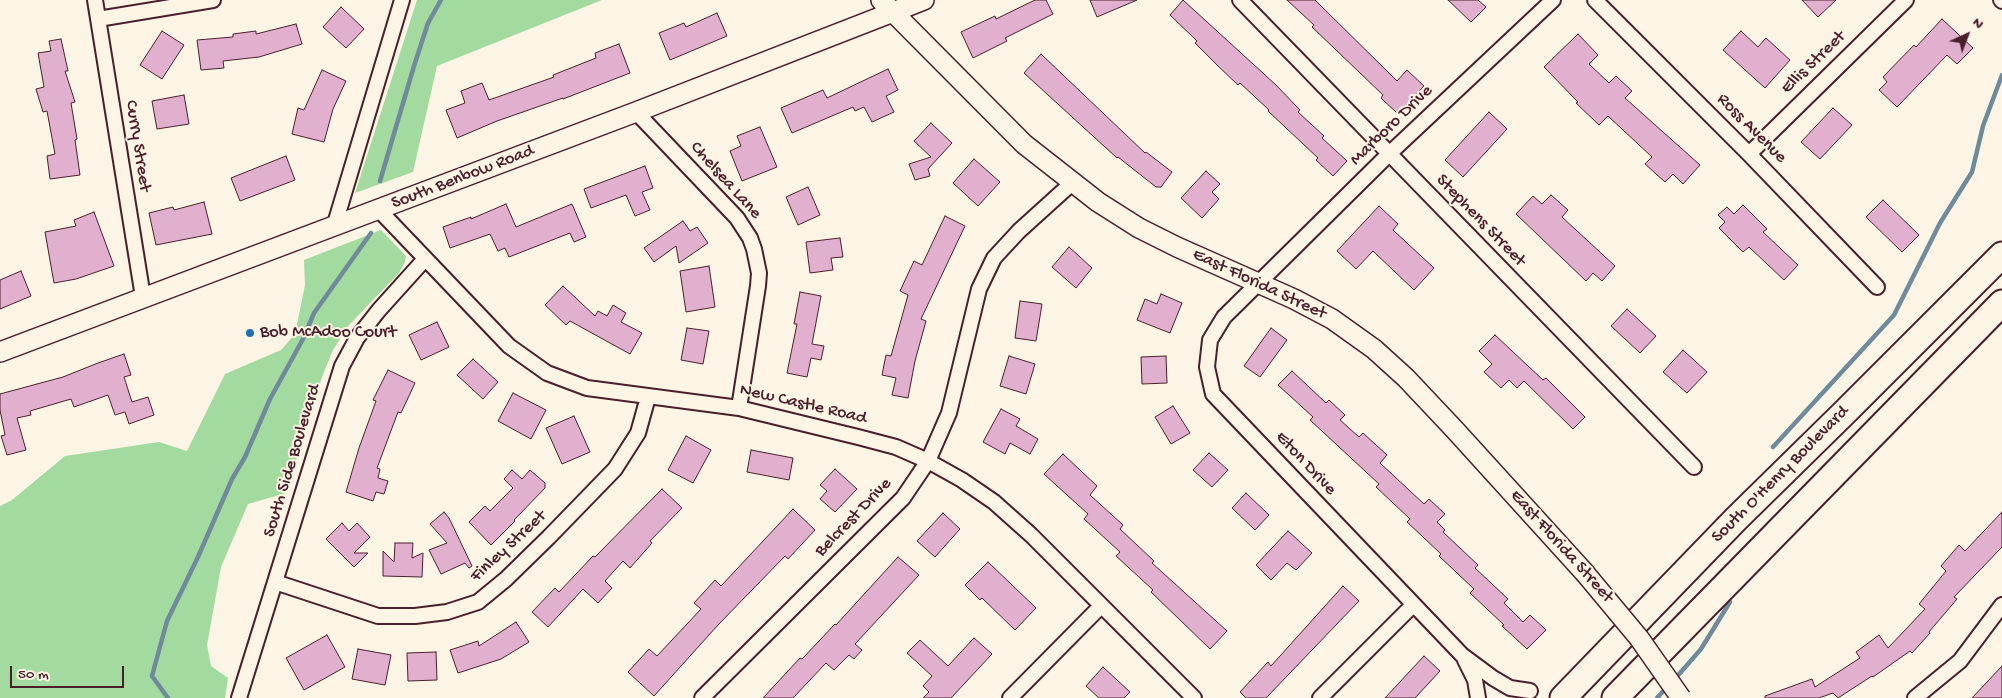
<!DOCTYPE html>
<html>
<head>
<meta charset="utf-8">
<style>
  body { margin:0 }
  #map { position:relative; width:2002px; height:698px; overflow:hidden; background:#fcf5e5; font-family:"Gochi Hand",sans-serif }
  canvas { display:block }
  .north { position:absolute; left:1942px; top:10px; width:50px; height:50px; -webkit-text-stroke:4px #fcf5e5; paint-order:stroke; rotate:43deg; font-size:14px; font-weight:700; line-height:20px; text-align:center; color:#4a1f2b }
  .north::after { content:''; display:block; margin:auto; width:18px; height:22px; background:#4a1f2b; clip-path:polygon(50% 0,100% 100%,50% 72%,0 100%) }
  .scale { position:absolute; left:10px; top:666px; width:114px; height:22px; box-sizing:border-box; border:2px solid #4a1f2b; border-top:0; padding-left:6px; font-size:15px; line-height:18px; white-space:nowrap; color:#4a1f2b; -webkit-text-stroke:4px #fcf5e5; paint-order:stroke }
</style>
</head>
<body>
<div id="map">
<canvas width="2002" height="698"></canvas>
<div class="north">N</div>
<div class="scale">50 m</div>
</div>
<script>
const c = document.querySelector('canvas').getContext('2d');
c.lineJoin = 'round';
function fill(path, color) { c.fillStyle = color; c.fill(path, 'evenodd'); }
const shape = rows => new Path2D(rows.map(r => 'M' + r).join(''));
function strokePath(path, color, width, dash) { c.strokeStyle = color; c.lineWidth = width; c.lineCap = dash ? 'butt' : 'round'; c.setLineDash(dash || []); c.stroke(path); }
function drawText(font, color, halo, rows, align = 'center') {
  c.font = font + ' "Gochi Hand",sans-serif'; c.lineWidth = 4; c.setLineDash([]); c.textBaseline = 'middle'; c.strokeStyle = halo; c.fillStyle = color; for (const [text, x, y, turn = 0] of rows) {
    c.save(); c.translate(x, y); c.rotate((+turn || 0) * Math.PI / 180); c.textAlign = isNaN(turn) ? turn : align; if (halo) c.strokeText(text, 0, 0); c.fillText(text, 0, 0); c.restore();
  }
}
fill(shape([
  [417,0,602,0,437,66,413,172,355,193],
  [381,230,406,256,405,262,399,273,348,326,333,350,322,377,286,493,248,504,221,567,207,645,211,666,228,678,225,698,0,698,0,506,12,500,65,456,159,442,187,451,225,374,281,350,295,334,305,285,304,260]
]), '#a3da9f');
strokePath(shape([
  [380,181,414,66,428,23,441,0],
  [1773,447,1894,315,1940,223,1972,172,1983,126,2002,75],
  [1674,680,1701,649,1730,602],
  [168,698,152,676,167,621,198,557,232,479,245,457,270,399,303,339,314,313,371,233],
  [1657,698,1667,687]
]), '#6e8a9b', 4.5);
const building = shape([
  [1035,0,1046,0,1053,14,1005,38,1007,41,973,58,961,32,995,16,996,19,1035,0],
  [1090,0,1137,0,1097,17,1090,0],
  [1183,0,1276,85,1300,110,1298,112,1324,136,1322,138,1347,161,1333,176,1316,160,1318,158,1268,111,1269,110,1240,83,1238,85,1218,66,1195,43,1197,41,1170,15,1183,0],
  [1287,0,1315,0,1397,81,1407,70,1424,86,1398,114,1381,98,1383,95,1312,27,1314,25,1287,0],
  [1448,0,1478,0,1486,7,1471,22,1448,0],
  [1802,0,1836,0,1818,17,1802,0],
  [341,7,364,29,346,48,323,27,341,7],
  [717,13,727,36,670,60,659,33,684,23,686,27,717,13],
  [1942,19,1973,48,1957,64,1947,55,1897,107,1879,90,1887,82,1883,77,1914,45,1916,47,1942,19],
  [296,24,302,44,259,57,223,61,224,68,201,70,197,40,233,37,233,34,256,31,256,34,296,24],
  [162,31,184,45,162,79,140,65,162,31],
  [1741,31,1758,47,1766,38,1790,60,1765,88,1723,50,1741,31],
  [1578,34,1598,55,1589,64,1609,83,1616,76,1632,91,1625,98,1700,165,1683,184,1673,174,1665,182,1645,164,1652,157,1608,116,1599,125,1576,103,1578,102,1544,67,1578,34],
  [61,39,68,71,65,71,75,102,71,103,77,139,75,140,80,175,50,179,47,156,55,154,47,111,43,112,36,89,44,87,38,53,51,51,49,41,61,39],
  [619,44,630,73,563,99,563,98,497,121,457,138,446,110,465,103,461,91,482,83,489,100,554,77,553,75,596,58,595,53,619,44],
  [1041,54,1145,153,1146,152,1172,172,1161,187,1156,187,1118,157,1117,158,1024,73,1041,54],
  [888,69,898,90,886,96,894,112,872,122,864,107,855,111,853,107,792,133,781,108,823,90,827,98,888,69],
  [322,70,346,81,333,109,324,142,292,134,298,108,304,110,322,70],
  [184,95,189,124,157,129,152,101,184,95],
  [1833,108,1852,125,1820,159,1801,142,1833,108],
  [1489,112,1507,129,1463,177,1445,160,1489,112],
  [931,123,952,143,928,169,930,176,915,180,909,164,931,157,914,141,931,123],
  [760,127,777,167,742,181,730,151,741,146,737,136,760,127],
  [286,156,295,180,240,201,231,178,286,156],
  [974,159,1000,182,978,206,953,183,974,159],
  [645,166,653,188,642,192,650,210,635,216,626,195,591,208,584,189,645,166],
  [1206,171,1220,184,1212,192,1219,199,1202,218,1181,198,1206,171],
  [808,187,820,215,798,225,786,197,808,187],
  [1551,195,1568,210,1562,217,1615,266,1602,281,1593,273,1586,281,1516,214,1533,196,1542,204,1551,195],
  [1883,200,1919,235,1902,252,1866,217,1883,200],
  [204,202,212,234,156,245,149,213,173,207,174,210,204,202],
  [506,204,516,227,572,204,586,237,574,242,570,233,509,257,505,248,498,251,490,234,450,248,443,227,471,217,471,219,506,204],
  [1743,205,1767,229,1763,232,1798,265,1784,280,1749,247,1743,252,1719,228,1725,222,1718,215,1727,207,1734,214,1743,205],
  [1379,206,1398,224,1393,230,1434,268,1414,290,1373,251,1356,269,1337,251,1379,206],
  [94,212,114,266,76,279,54,283,45,232,76,226,74,220,94,212],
  [945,216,965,226,921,319,926,321,915,361,908,398,892,395,896,378,882,375,886,355,891,356,908,295,900,291,914,261,922,265,945,216],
  [683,221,690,231,697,227,708,243,679,263,676,246,654,262,644,248,683,221],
  [840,238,843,257,831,258,833,270,810,273,806,242,840,238],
  [1069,247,1092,268,1076,288,1052,267,1069,247],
  [709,266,715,307,686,312,680,271,709,266],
  [21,271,31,296,0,309,0,280,21,271],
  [563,286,595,316,598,311,607,316,613,305,626,313,621,322,642,333,630,354,570,321,566,325,545,305,563,286],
  [800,292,821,296,812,344,824,346,821,360,811,358,807,377,787,373,797,324,794,324,800,292],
  [1161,294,1182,303,1170,333,1137,320,1145,299,1157,304,1161,294],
  [1020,301,1042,304,1036,341,1015,338,1020,301],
  [1627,309,1656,336,1640,353,1611,326,1627,309],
  [437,322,449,347,421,360,409,335,437,322],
  [687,328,709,331,703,364,681,360,687,328],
  [1271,328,1287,340,1260,377,1244,366,1271,328],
  [1495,335,1543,380,1546,378,1585,417,1573,429,1524,381,1517,388,1509,380,1501,388,1484,372,1492,364,1479,351,1495,335],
  [1683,350,1707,372,1687,393,1663,372,1683,350],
  [124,354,131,375,124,377,132,402,148,397,154,415,129,424,125,412,115,415,108,395,74,407,71,399,30,411,31,415,17,418,26,450,7,455,1,436,5,435,0,410,0,394,63,377,98,363,124,354],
  [1009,356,1035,364,1026,394,1000,386,1009,356],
  [1166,356,1167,383,1142,384,1141,357,1166,356],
  [473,359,498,382,483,399,457,375,473,359],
  [388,370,415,383,401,413,398,412,377,468,380,469,378,478,388,481,384,494,376,492,373,501,346,492,359,448,376,401,373,400,388,370],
  [1292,371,1326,403,1329,400,1345,415,1340,420,1359,437,1363,433,1387,455,1380,463,1424,504,1429,499,1445,514,1437,522,1445,530,1443,532,1478,565,1475,568,1508,599,1504,603,1523,622,1530,615,1546,630,1527,649,1502,626,1504,625,1470,593,1474,589,1439,556,1441,554,1407,522,1410,519,1376,487,1379,484,1310,420,1313,417,1278,385,1292,371],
  [513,393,546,410,531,439,498,421,513,393],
  [1173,406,1190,433,1171,444,1155,417,1173,406],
  [1001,409,1020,419,1016,426,1038,439,1030,454,1010,443,1005,454,983,442,1001,409],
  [574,416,590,452,562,464,546,428,574,416],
  [686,436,711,450,693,483,668,470,686,436],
  [751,450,793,458,789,480,747,472,751,450],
  [1209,453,1228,470,1212,487,1193,470,1209,453],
  [1063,454,1097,486,1090,495,1123,525,1120,529,1154,561,1152,563,1227,631,1210,649,1151,592,1153,590,1116,556,1120,552,1084,519,1088,514,1044,474,1063,454],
  [835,469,857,489,835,512,820,499,827,491,820,485,835,469],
  [512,470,522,479,530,470,545,483,545,488,514,520,515,521,491,545,469,522,485,506,490,511,513,488,504,479,512,470],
  [662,489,682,508,650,541,652,543,630,568,623,561,605,581,612,588,598,603,583,589,548,627,532,612,555,588,559,592,593,556,595,557,662,489],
  [1246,493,1269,515,1255,530,1232,508,1246,493],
  [793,509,815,530,788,559,785,556,718,625,654,696,628,672,649,649,657,656,701,609,694,603,715,580,721,586,793,509],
  [444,512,449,518,472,566,469,568,465,563,441,574,429,550,447,543,430,524,444,512],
  [2002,512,2002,547,1954,597,1957,599,1929,632,1930,633,1912,653,1910,651,1873,677,1872,676,1838,698,1833,693,1819,698,1765,698,1765,696,1812,679,1815,687,1860,658,1856,652,1879,635,1888,648,1925,609,1919,604,1946,571,1941,566,1959,545,1965,551,2002,512],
  [943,513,960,529,935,557,917,541,943,513],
  [342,523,349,531,357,523,370,537,354,553,368,553,354,567,326,539,342,523],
  [1288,531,1312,553,1296,570,1287,563,1271,580,1256,565,1288,531],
  [395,543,413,543,412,558,423,553,422,577,383,576,383,551,394,562,395,543],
  [898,557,919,575,855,644,862,650,854,659,849,655,834,670,826,663,793,698,763,698,800,658,802,659,835,624,836,625,898,557],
  [988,562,1036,608,1015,630,982,598,980,600,965,585,988,562],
  [1343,586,1359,601,1266,698,1246,698,1240,692,1268,662,1271,666,1343,586],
  [516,622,529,642,501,659,458,673,450,650,478,641,479,646,516,622],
  [327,635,345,667,304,690,286,658,327,635],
  [974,638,992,654,951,698,923,698,929,692,923,686,932,676,907,653,920,640,948,666,974,638],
  [358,649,391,655,385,685,352,679,358,649],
  [436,652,437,680,408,681,407,653,436,652],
  [1424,656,1440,671,1415,698,1385,698,1424,656],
  [2002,666,2002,698,1972,698,2002,666],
  [1103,667,1130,692,1124,698,1099,698,1086,686,1103,667]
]);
fill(building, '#e2b0cf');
strokePath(building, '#4a1f2b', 1);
const minor = shape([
  [95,0,143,297],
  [1240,0,1694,467],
  [1595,0,1749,154,1877,287],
  [2001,0,2002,1],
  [98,19,213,0],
  [636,112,737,218,750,238,754,249,759,273,758,286,739,408],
  [1749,154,1906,0],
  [379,210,509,346,547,373,587,388,739,408,858,437,896,447,928,461,962,480,994,502,1031,535,1194,698],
  [334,227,402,0],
  [275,582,378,616,415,616,447,612,478,602,506,579,549,537,615,469,638,433,648,397],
  [1465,660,1475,680,1478,698],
  [1530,691,1510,688,1493,678,1462,655,1213,394,1207,367,1210,340,1224,317,1389,154,1553,0],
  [239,698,342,366,357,338,379,310,425,259],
  [702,698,903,498,928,461,949,413,979,289,994,258,1019,231,1072,183],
  [1010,698,1101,606],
  [1320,698,1413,605],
  [1915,698,1960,661,2002,605]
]);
const secondary = shape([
  [881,0,1024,144,1098,202,1139,228,1177,247,1294,299,1332,319,1374,349,1406,378,1455,430,1584,572],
  [0,352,636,112,924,0]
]);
const motorway = shape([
  [1563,698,1736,519,1845,412,2002,255],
  [1615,698,2002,303]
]);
strokePath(minor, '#4a1f2b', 18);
strokePath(secondary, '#4a1f2b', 22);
strokePath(motorway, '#4a1f2b', 29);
strokePath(minor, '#fcf5e5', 14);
strokePath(secondary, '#fcf5e5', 19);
strokePath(motorway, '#fcf5e5', 25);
const secondaryBridge = shape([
  [1584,572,1639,638,1681,698]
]);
strokePath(secondaryBridge, '#4a1f2b', 22, []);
strokePath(secondaryBridge, '#fcf5e5', 19);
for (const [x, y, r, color] of [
  [250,333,5,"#1f6fb2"]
]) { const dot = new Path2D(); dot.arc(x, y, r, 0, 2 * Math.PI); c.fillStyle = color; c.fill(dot); strokePath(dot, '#fcf5e5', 2); }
drawText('18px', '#4a1f2b', '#fcf5e5', [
  ["Ellis Street",1814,63,-44],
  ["Marboro Drive",1392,126,-44],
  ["Ross Avenue",1751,129,45],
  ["Curry Street",137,146,81],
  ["South Benbow Road",463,178,-21],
  ["Chelsea Lane",725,181,48],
  ["Stephens Street",1480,221,46],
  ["East Florida Street",1259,285,25],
  ["New Castle Road",803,405,13],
  ["South Side Boulevard",293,461,-73],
  ["Eton Drive",1305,464,47],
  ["South O'Henry Boulevard",1781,475,-45],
  ["Belcrest Drive",854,518,-46],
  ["Finley Street",509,547,-43],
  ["East Florida Street",1561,547,48]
]);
drawText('18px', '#4a1f2b', '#fcf5e5', [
  ["Bob McAdoo Court",260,333]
], 'left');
</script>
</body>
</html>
